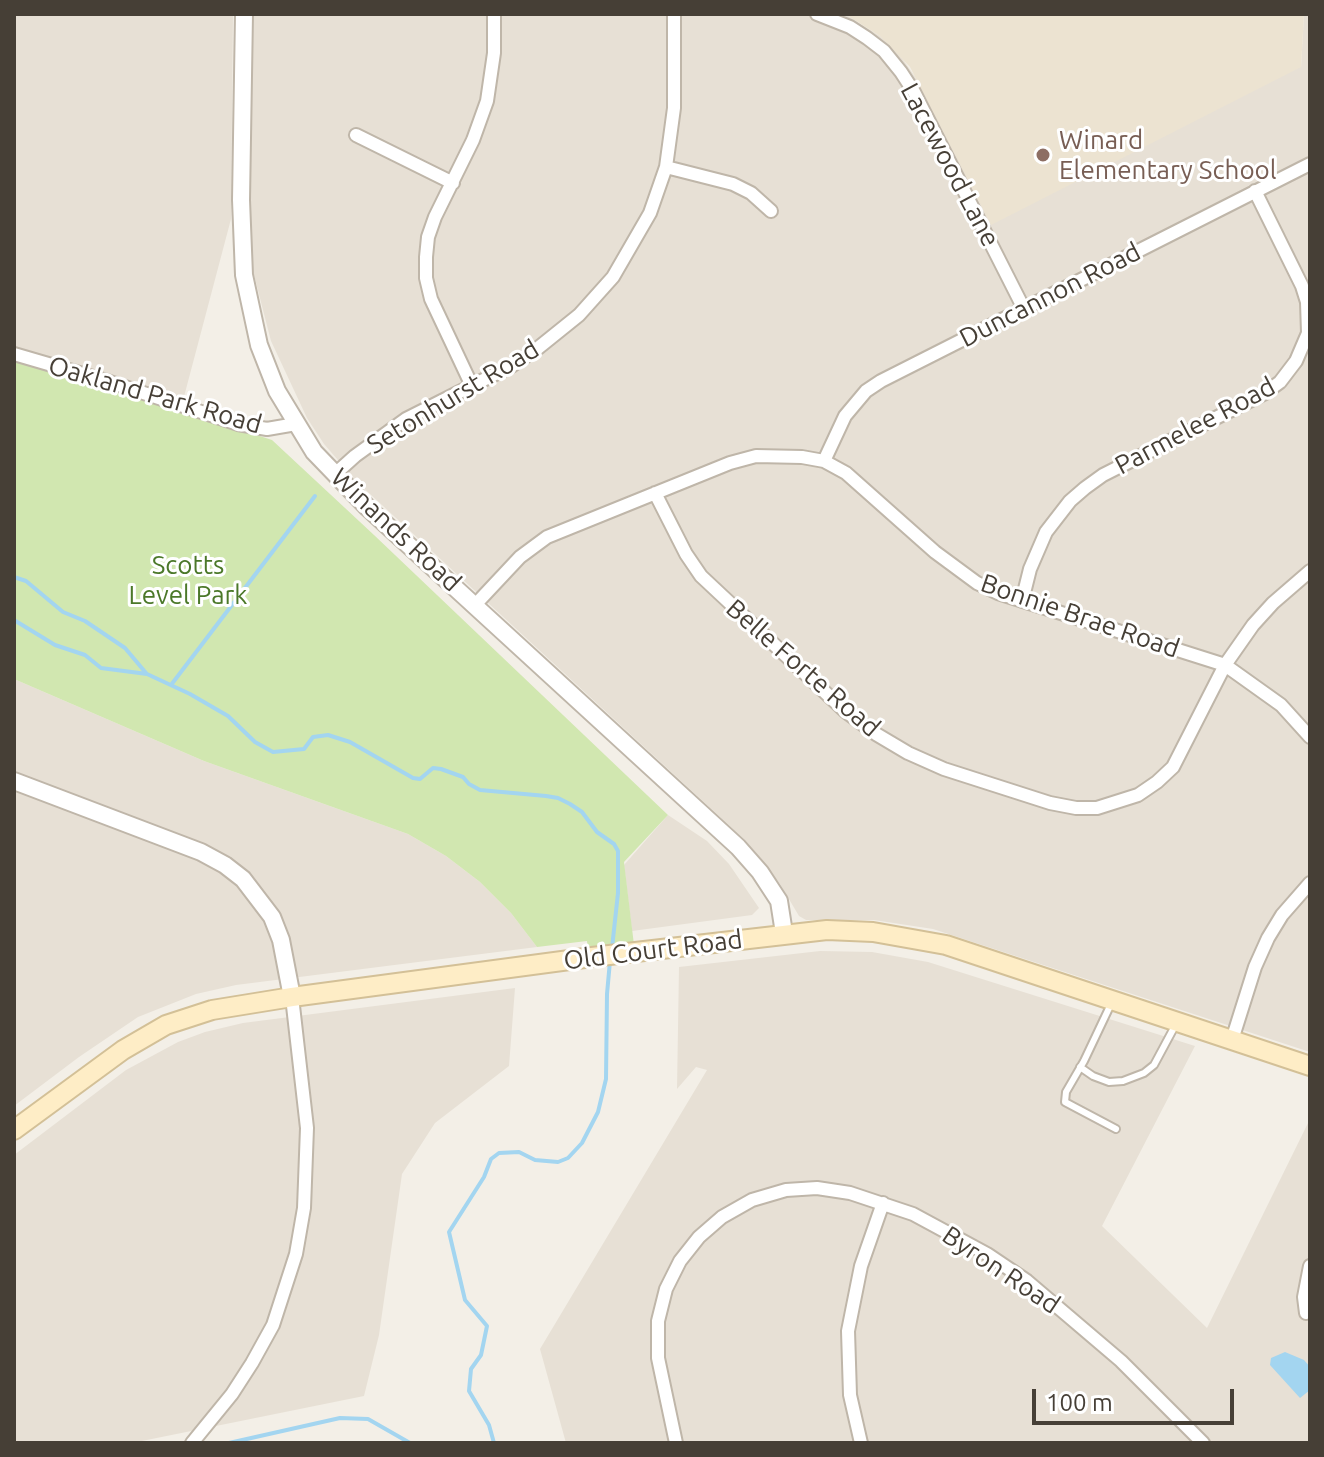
<!DOCTYPE html>
<html>
<head>
<meta charset="utf-8">
<style>
  body { margin:0 }
  #map { position:relative; width:1324px; height:1457px; overflow:hidden; background:#f3efe7; font-family:Ubuntu,sans-serif }
  canvas { display:block }
  .frame { position:absolute; inset:0; border:16px solid #463f36; pointer-events:none }
  .scale { position:absolute; left:1032px; top:1389px; width:202px; height:36px; box-sizing:border-box; border:4px solid #463f36; border-top:0; padding-left:10px; font-size:24px; line-height:28px; white-space:nowrap; color:#463f36; -webkit-text-stroke:6px #fff; paint-order:stroke }
</style>
</head>
<body>
<div id="map">
<canvas width="1324" height="1457"></canvas>
<div class="frame"></div>
<div class="scale">100 m</div>
</div>
<script>
const c = document.querySelector('canvas').getContext('2d');
c.lineJoin = 'round';
function fill(path, color) { c.fillStyle = color; c.fill(path, 'evenodd'); }
const shape = rows => new Path2D(rows.map(r => 'M' + r).join(''));
function strokePath(path, color, width, dash) { c.strokeStyle = color; c.lineWidth = width; c.lineCap = dash ? 'butt' : 'round'; c.setLineDash(dash || []); c.stroke(path); }
function drawText(font, color, halo, rows, align = 'center') {
  c.font = font + ' Ubuntu,sans-serif'; c.lineWidth = 6; c.setLineDash([]); c.textBaseline = 'middle'; c.strokeStyle = halo; c.fillStyle = color; for (const [text, x, y, turn = 0] of rows) {
    c.save(); c.translate(x, y); c.rotate((+turn || 0) * Math.PI / 180); c.textAlign = isNaN(turn) ? turn : align; if (halo) c.strokeText(text, 0, 0); c.fillText(text, 0, 0); c.restore();
  }
}
fill(shape([
  [14,14,233,14,231,219,181,408,14,357],
  [252,14,845,14,880,36,895,48,920,84,1301,67,1304,14,1310,14,1310,1052,933,929,874,920,806,920,799,916,780,884,745,840,357,482,324,444,307,418,271,341,253,271,249,200],
  [14,679,204,761,408,834,446,856,480,882,511,913,537,947,236,985,196,994,138,1017,79,1057,14,1106],
  [668,815,707,841,729,864,759,908,752,915,632,931,624,865],
  [820,951,872,952,928,962,1195,1046,1102,1226,1207,1328,1310,1119,1310,1443,566,1443,540,1349,707,1070,696,1067,677,1089,679,967],
  [515,988,509,1066,435,1123,402,1174,379,1335,364,1396,132,1443,14,1443,14,1155,126,1070,178,1042,205,1032,243,1023]
]), '#e7e0d5');
fill(shape([
  [845,14,1304,14,1301,67,991,225,910,67,880,36]
]), '#ece3d1');
fill(shape([
  [14,357,272,440,374,535,668,815,624,862,634,945,588,951,587,941,537,947,511,913,480,882,446,856,408,834,204,761,14,679]
]), '#d1e7b0');
fill(shape([
  [1285,1352,1304,1360,1310,1367,1310,1390,1300,1398,1270,1365,1271,1358]
]), '#a3d5f0');
strokePath(shape([
  [14,577,26,581,63,612,85,621,125,648,146,673],
  [14,620,55,645,85,655,101,668,147,674,190,694,228,716,255,742,273,752,304,749,313,737,328,735,350,742,413,778,420,779,433,768,441,769,463,777,469,784,480,790,546,796,558,798,570,804,582,812,597,832,614,844,618,851,618,893,612,948],
  [171,685,315,496],
  [229,1443,340,1418,368,1419,410,1443],
  [494,1443,489,1425,469,1391,471,1369,481,1355,487,1326,465,1300,449,1232,484,1177,491,1159,499,1153,519,1152,535,1160,558,1162,568,1158,582,1143,598,1112,606,1079,607,994,610,961]
]), '#a3d5f0', 4);
const service = shape([
  [1111,1004,1084,1061,1066,1092,1065,1102,1116,1129],
  [1080,1067,1093,1076,1109,1082,1123,1081,1144,1073,1154,1065,1176,1024]
]);
const minor = shape([
  [817,14,850,27,867,38,884,51,901,72,914,92,1024,309],
  [356,135,453,183],
  [666,167,733,184,751,193,771,211],
  [14,354,110,382,238,424,267,429,296,424],
  [472,386,431,299,426,278,426,257,428,237,435,217,473,140,487,101,494,53,494,14],
  [824,461,845,416,866,391,881,381,1310,164],
  [335,474,355,456,406,419,513,365,538,348,579,315,613,277,650,213,666,167,674,108,674,14],
  [655,493,686,554,701,576,845,711,876,734,908,753,944,769,1050,803,1076,808,1097,808,1138,795,1157,782,1173,767,1225,665,1253,625,1273,603,1310,571],
  [1022,601,1030,569,1046,532,1070,501,1085,488,1103,475,1265,393,1280,382,1296,361,1308,333,1307,302,1302,286,1255,191],
  [475,605,520,557,547,537,730,463,756,456,802,457,824,461,846,473,935,552,977,583,998,593,1225,665,1281,705,1310,737],
  [1232,1040,1255,967,1268,938,1282,915,1310,883],
  [1306,1313,1304,1297,1310,1266],
  [192,1443,232,1394,252,1363,273,1325,296,1254,304,1208,307,1128,292,997],
  [676,1443,658,1358,658,1321,666,1289,680,1261,699,1237,722,1217,752,1200,786,1190,817,1188,850,1193,913,1214,987,1254,1027,1281,1121,1361,1203,1443],
  [861,1443,850,1395,848,1331,861,1266,883,1203]
]);
const tertiary = shape([
  [244,14,241,200,244,275,259,345,277,391,314,452,368,508,738,847,760,872,779,901,784,933],
  [14,781,201,852,225,865,243,879,272,917,281,940,292,997]
]);
const secondary = shape([
  [14,1130,123,1050,166,1025,212,1010,292,997,592,957,827,930,873,932,946,945,1310,1066]
]);
strokePath(service, '#bfb6a9', 10);
strokePath(minor, '#bfb6a9', 16);
strokePath(tertiary, '#bfb6a9', 20);
strokePath(secondary, '#d3c097', 22);
strokePath(service, '#fff', 6);
strokePath(minor, '#fff', 12);
strokePath(tertiary, '#fff', 16);
strokePath(secondary, '#feedc6', 18);
for (const [x, y, r, color] of [
  [1043,155,8,"#8d6e63"]
]) { const dot = new Path2D(); dot.arc(x, y, r, 0, 2 * Math.PI); c.fillStyle = color; c.fill(dot); strokePath(dot, '#fff', 3); }
drawText('26px', '#785e54', '#fff', [
  ["Winard",1059,140],
  ["Elementary School",1059,170]
], 'left');
drawText('26px', '#463f36', '#fff', [
  ["Lacewood Lane",950,165,62],
  ["Duncannon Road",1050,295,-27],
  ["Oakland Park Road",155,395,16],
  ["Setonhurst Road",453,397,-31],
  ["Parmelee Road",1195,426,-28],
  ["Winands Road",396,530,43],
  ["Bonnie Brae Road",1080,616,19],
  ["Belle Forte Road",803,668,41],
  ["Old Court Road",653,950,-7],
  ["Byron Road",1001,1270,34]
]);
drawText('26px', '#4b7829', '#fff', [
  ["Scotts",188,565],
  ["Level Park",188,595]
]);
</script>
</body>
</html>
